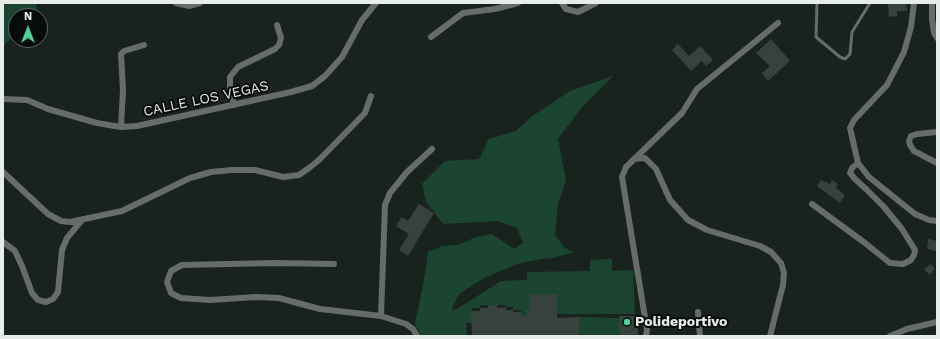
<!DOCTYPE html>
<html>
<head>
<meta charset="utf-8">
<style>
  body { margin:0 }
  #map { position:relative; width:940px; height:339px; overflow:hidden; background:#19231e; font-family:"Work Sans",sans-serif }
  canvas { display:block }
  .frame { position:absolute; inset:0; border:4px solid #e6ede9; pointer-events:none }
  .north { position:absolute; left:8px; top:8px; width:40px; height:40px; box-sizing:border-box; background:#070b09; border:1px solid #606563; border-radius:50%; rotate:0deg; font-size:11px; font-weight:700; line-height:16px; text-align:center; color:#e6ede9 }
  .north::after { content:''; display:block; margin:auto; width:14px; height:18px; background:#4cd39b; clip-path:polygon(50% 0,100% 100%,50% 72%,0 100%) }
</style>
</head>
<body>
<div id="map">
<canvas width="940" height="339"></canvas>
<div class="frame"></div>
<div class="north">N</div>
</div>
<script>
const c = document.querySelector('canvas').getContext('2d');
c.lineJoin = 'round';
function fill(path, color) { c.fillStyle = color; c.fill(path, 'evenodd'); }
const shape = rows => new Path2D(rows.map(r => 'M' + r).join(''));
function strokePath(path, color, width, dash) { c.strokeStyle = color; c.lineWidth = width; c.lineCap = dash ? 'butt' : 'round'; c.setLineDash(dash || []); c.stroke(path); }
function drawText(font, color, halo, rows, align = 'center') {
  c.font = font + ' "Work Sans",sans-serif'; c.lineWidth = 4; c.setLineDash([]); c.textBaseline = 'middle'; c.strokeStyle = halo; c.fillStyle = color; for (const [text, x, y, turn = 0] of rows) {
    c.save(); c.translate(x, y); c.rotate((+turn || 0) * Math.PI / 180); c.textAlign = isNaN(turn) ? turn : align; if (halo) c.strokeText(text, 0, 0); c.fillText(text, 0, 0); c.restore();
  }
}
fill(shape([
  [3,3,36,3,38,16,16,16,16,34,3,46],
  [613,76,582,107,558,139,566,180,558,204,555,235,565,248,574,252,553,258,540,259,517,264,484,278,459,294,452,308,454,311,501,281,527,280,527,272,590,271,590,260,612,259,612,271,633,270,635,314,557,314,557,294,530,294,530,310,527,310,526,316,521,316,521,310,513,310,513,307,506,307,505,305,480,305,480,308,472,308,472,323,466,323,467,336,421,336,415,324,424,280,428,252,442,246,458,245,476,237,492,234,514,249,523,243,517,228,497,221,443,224,426,202,422,184,445,161,479,159,489,139,516,131,531,117,570,91],
  [579,317,619,318,619,331,621,331,621,336,579,336]
]), '#1b4532');
fill(shape([
  [888,3,906,3,907,11,897,11,897,16,889,17],
  [771,39,790,61,768,81,762,73,770,66,756,53],
  [678,44,689,56,700,46,713,60,706,66,702,61,691,71,672,50],
  [821,180,830,184,832,180,838,184,836,188,845,195,840,203,817,186],
  [419,204,434,213,408,256,399,250,409,234,396,226,402,217,408,221],
  [928,239,937,241,937,251,927,249],
  [930,264,935,268,930,275,924,270],
  [529,294,557,294,557,318,579,317,579,336,472,336,471,311,480,311,480,308,488,308,488,305,497,305,497,308,506,307,506,310,513,310,513,312,521,312,521,316,526,316,527,310,530,310],
  [619,316,634,316,634,327,638,327,638,336,621,336,621,331,619,331]
]), '#37423c');
strokePath(shape([
  [817,3,816,37,840,57,845,59,850,54,852,32,870,3]
]), '#676c69', 3);
strokePath(shape([
  [176,3,189,6,200,3],
  [562,3,566,9,578,12,596,3],
  [914,3,911,27,904,52,887,85,854,120,850,128,858,163,869,177,915,214,929,220,937,221],
  [932,3,932,19,934,33,937,38],
  [431,37,463,13,495,9,518,3],
  [3,99,27,100,48,109,97,123,121,127,137,126,291,92,312,86,325,76,342,57,362,20,376,3],
  [234,105,230,87,230,77,238,67,275,49,279,45,281,38,277,25],
  [121,127,123,90,121,54,124,51,144,45],
  [937,132,917,134,911,136,909,141,910,145,914,151,937,163],
  [634,159,645,158,656,169,670,200,688,220,707,230,760,246,771,252,781,263,784,273,783,285,770,336],
  [3,172,48,214,61,221,70,222,122,211,190,178,211,172,232,170,255,170,283,177,299,175,309,168,319,160,365,113,371,96],
  [812,204,865,243,890,263,903,264,911,260,914,255,915,250,902,229,884,207,866,189,855,179,850,173,852,168,858,163],
  [3,242,15,251,22,266,32,293,38,300,46,302,53,299,58,292,62,250,67,238,82,220],
  [334,264,276,263,182,265,171,271,167,282,171,293,181,298,210,300,256,297,279,298,320,309,381,316,406,324,413,329,417,336],
  [698,312,700,336],
  [381,316,385,205,390,193,407,172,432,149],
  [646,336,647,330,622,177,626,167,682,113,697,89,778,23],
  [890,336,907,329,937,322]
]), '#676c69', 6);
for (const [x, y, r, color] of [
  [627,322,4,"#4cd39b"]
]) { const dot = new Path2D(); dot.arc(x, y, r, 0, 2 * Math.PI); c.fillStyle = color; c.fill(dot); strokePath(dot, '#070b09', 1.5); }
drawText('14px', '#e6ede9', '#070b09', [
  ["CALLE LOS VEGAS",206,99,-12]
]);
drawText('bold 14px', '#e6ede9', '#070b09', [
  ["Polideportivo",635,322]
], 'left');
</script>
</body>
</html>
